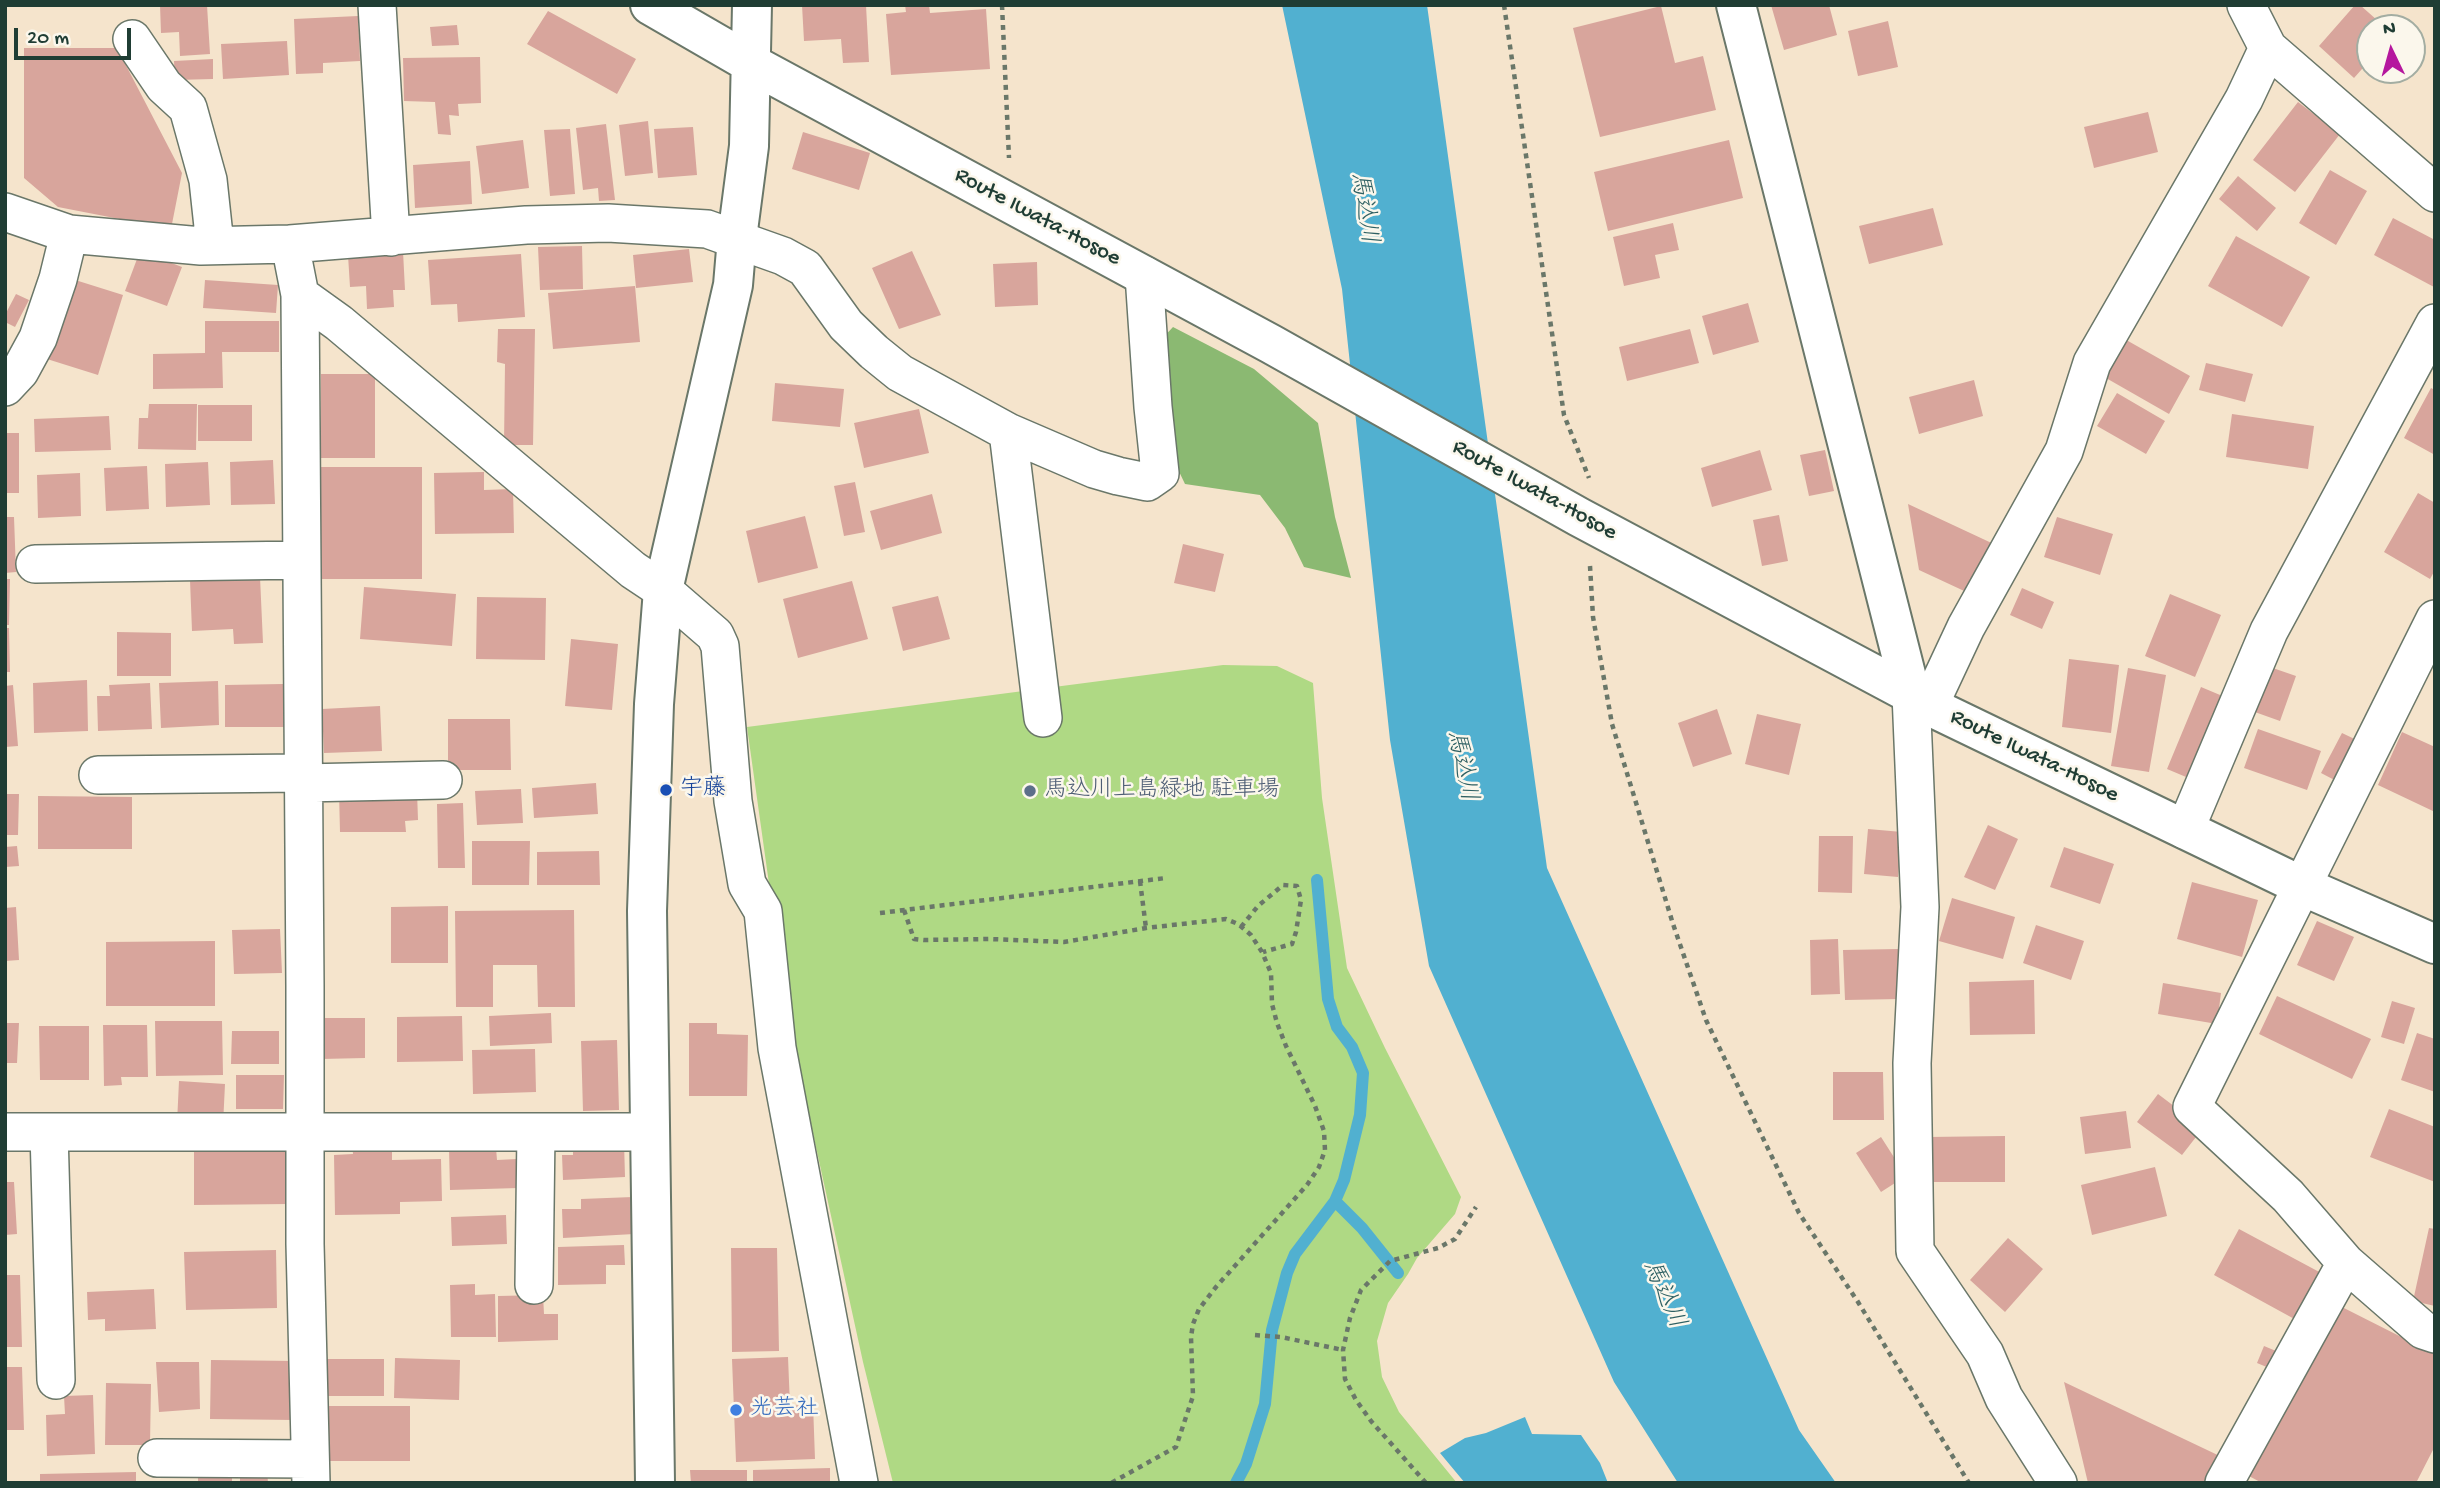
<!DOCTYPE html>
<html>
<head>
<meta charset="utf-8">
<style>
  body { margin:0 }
  #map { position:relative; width:2440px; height:1488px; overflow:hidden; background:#f5e4cc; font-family:"Gochi Hand",sans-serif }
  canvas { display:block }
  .frame { position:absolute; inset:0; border:7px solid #1f3d34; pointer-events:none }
  .north { position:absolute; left:2356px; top:14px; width:70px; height:70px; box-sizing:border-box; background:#fbf7ec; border:2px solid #a3ada2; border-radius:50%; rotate:355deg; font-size:19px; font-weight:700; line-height:28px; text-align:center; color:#1f3d34 }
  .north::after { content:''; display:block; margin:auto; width:24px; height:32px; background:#b5179e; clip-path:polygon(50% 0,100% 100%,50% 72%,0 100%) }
  .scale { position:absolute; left:14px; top:28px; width:117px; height:32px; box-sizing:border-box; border:4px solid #1f3d34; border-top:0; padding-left:9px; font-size:21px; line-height:24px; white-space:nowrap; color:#1f3d34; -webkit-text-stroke:5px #fbf7ec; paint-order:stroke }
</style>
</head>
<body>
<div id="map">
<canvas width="2440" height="1488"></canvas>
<div class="frame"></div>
<div class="north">N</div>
<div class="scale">20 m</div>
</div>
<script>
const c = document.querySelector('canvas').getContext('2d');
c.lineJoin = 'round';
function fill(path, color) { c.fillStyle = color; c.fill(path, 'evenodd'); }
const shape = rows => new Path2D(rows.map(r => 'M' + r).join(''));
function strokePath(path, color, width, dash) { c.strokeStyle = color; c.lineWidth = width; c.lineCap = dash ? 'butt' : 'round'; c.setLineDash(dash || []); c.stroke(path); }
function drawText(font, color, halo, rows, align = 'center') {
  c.font = font + ' "Gochi Hand","Klee One",sans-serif'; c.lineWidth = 5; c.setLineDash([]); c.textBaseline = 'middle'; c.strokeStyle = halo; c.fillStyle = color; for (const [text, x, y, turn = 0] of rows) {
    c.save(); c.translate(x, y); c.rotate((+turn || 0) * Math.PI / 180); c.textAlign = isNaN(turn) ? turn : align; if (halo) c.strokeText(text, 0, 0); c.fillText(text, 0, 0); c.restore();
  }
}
fill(shape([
  [1223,665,1277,666,1313,683,1322,798,1347,968,1385,1048,1461,1197,1455,1214,1417,1258,1408,1274,1388,1303,1377,1341,1382,1377,1399,1412,1457,1483,893,1483,863,1362,788,1019,747,727]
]), '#afd984');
fill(shape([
  [1173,327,1254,369,1318,423,1335,517,1351,578,1304,567,1285,528,1260,495,1185,484,1162,436,1156,345]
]), '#8bb972');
fill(shape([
  [1282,5,1427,5,1547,868,1799,1430,1836,1483,1678,1483,1614,1382,1429,966,1390,740,1342,289],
  [1525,1417,1532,1434,1581,1435,1600,1463,1608,1483,1465,1483,1440,1453,1465,1438,1486,1433]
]), '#51b0d0');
strokePath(shape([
  [1335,1201,1362,1228,1398,1273],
  [1236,1483,1246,1464,1265,1404,1272,1330,1287,1273,1295,1254,1335,1201,1344,1180,1360,1115,1363,1073,1352,1047,1337,1027,1328,999,1317,880]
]), '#51b0d0', 12);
fill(shape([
  [160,5,207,5,210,54,180,56,179,32,161,33],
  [802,5,866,5,869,62,843,63,841,39,804,41],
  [905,5,929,5,930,13,986,9,990,69,891,75,886,14,906,12],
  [1771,5,1829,5,1837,35,1784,50],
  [2355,5,2360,5,2386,28,2370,28,2370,60,2354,78,2319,46],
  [1661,6,1675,63,1703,56,1716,110,1600,137,1573,28],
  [548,11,636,59,617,94,527,44],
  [358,16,360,61,323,63,323,73,296,74,294,19],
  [1888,21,1898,67,1858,76,1848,31],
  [457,25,459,45,432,46,430,27],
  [287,41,289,75,223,79,221,44],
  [24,48,117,48,182,173,171,229,58,207,24,178],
  [480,57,481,103,458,104,459,116,449,115,451,135,438,134,435,102,404,101,403,58],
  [213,59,213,79,175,80,174,61],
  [2298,102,2340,134,2295,192,2253,160],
  [2148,112,2158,152,2094,168,2084,127],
  [648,121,653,173,625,176,619,125],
  [606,124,615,200,599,201,598,188,583,190,576,128],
  [693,127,697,175,658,178,654,129],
  [570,129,575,194,550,196,544,130],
  [803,132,870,153,859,190,792,169],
  [523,140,529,188,482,194,476,146],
  [1729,140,1743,198,1608,231,1594,172],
  [470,161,472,204,415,208,413,165],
  [2330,170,2367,191,2336,245,2299,223],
  [2238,176,2276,208,2257,231,2219,199],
  [1933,208,1943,245,1869,264,1859,226],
  [2393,218,2435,240,2434,287,2374,255],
  [1673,223,1679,250,1655,255,1660,278,1624,286,1613,237],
  [2236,236,2310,277,2282,327,2208,286],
  [582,246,583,289,540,290,538,247],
  [689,249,693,282,636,288,633,255],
  [140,251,182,267,167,306,125,291],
  [403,251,405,290,393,290,394,307,367,309,366,286,350,287,348,255],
  [912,251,941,315,899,329,872,268],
  [521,254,525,317,458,322,457,304,431,305,428,260],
  [1037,262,1038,305,995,307,993,264],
  [72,279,123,295,98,375,47,359],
  [205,280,278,285,276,313,203,308],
  [635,286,640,342,553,349,548,293],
  [16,294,29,300,15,327,5,322,5,315],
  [1748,303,1759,342,1713,355,1702,316],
  [205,321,279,321,279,352,222,352,223,388,153,389,153,354,205,353],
  [498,329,535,329,533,445,504,445,505,364,497,362],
  [1690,329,1699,363,1627,381,1619,347],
  [2121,337,2190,376,2169,414,2099,374],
  [2206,363,2253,374,2245,402,2199,390],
  [321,374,375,374,375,458,321,458],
  [1974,380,1983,416,1919,434,1909,397],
  [775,383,844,389,840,427,772,421],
  [2431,388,2435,390,2435,455,2404,438],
  [2117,393,2165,421,2146,454,2097,426],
  [149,404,197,404,196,450,138,449,139,418,148,418],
  [198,405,252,405,252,441,198,441],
  [919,409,929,453,864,468,854,423],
  [2232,414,2314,426,2308,469,2226,457],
  [109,416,111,450,35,452,34,419],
  [5,433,19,433,19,493,5,493],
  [1760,450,1772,490,1712,507,1701,468],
  [1825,450,1834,491,1809,496,1800,455],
  [273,460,275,504,231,505,230,462],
  [208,462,210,505,166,507,165,464],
  [147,466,149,509,106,511,104,468],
  [315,467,422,467,422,579,315,579],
  [484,472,484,490,513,489,514,533,435,534,434,473],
  [80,473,81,516,38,518,37,475],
  [855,482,865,532,844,536,834,486],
  [2418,493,2435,503,2435,570,2430,579,2384,552],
  [932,494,942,533,881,550,870,511],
  [1908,504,1998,546,1975,596,1919,570],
  [1779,515,1788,561,1762,566,1753,520],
  [805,516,818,568,758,583,746,531],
  [5,517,14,517,16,572,5,573],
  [2057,517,2113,534,2100,575,2044,557],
  [1183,544,1224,554,1215,592,1174,583],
  [260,577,263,643,234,644,233,629,192,631,190,580],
  [5,579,10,579,9,625,5,625],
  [852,581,868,639,798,658,783,599],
  [364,587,456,594,452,646,360,639],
  [2022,588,2054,602,2042,629,2010,615],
  [2170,594,2221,615,2195,677,2145,656],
  [938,596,950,639,903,651,892,607],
  [477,597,546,598,545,660,476,659],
  [5,628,9,628,10,672,5,672],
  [117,632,171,633,171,676,117,676],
  [571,639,618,644,612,710,565,706],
  [2069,659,2119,665,2111,733,2062,727],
  [2267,666,2296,676,2280,721,2252,711],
  [2128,668,2166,675,2149,772,2111,766],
  [87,680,88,731,34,733,33,683],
  [218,681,219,725,161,728,159,683],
  [150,683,152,729,98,731,97,696,110,696,109,685],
  [283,684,284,727,225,727,225,685],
  [13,685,18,746,5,747,5,686],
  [2201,687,2232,700,2198,782,2167,769],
  [380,706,382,751,324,753,322,709],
  [1717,709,1732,754,1693,767,1678,723],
  [1757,714,1801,724,1789,775,1745,764],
  [448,719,510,719,511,770,448,770],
  [2258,729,2321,751,2307,790,2244,768],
  [2402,732,2435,747,2435,812,2378,785],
  [2342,733,2365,744,2344,785,2321,773],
  [596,783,598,814,534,818,532,788],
  [521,789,523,823,477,825,475,791],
  [417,791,418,820,405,821,406,832,340,832,339,792],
  [5,794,19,794,18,835,5,835],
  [38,796,132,797,132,849,38,849],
  [463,803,465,868,438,868,437,804],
  [1988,825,2018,839,1995,890,1964,877],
  [1868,829,1902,832,1898,877,1864,874],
  [1819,836,1853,836,1852,893,1818,892],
  [472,841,530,841,529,885,472,885],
  [17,846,19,866,5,867,5,847],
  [2064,847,2114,864,2100,904,2050,887],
  [599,851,600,885,537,885,537,852],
  [2192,882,2258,900,2242,957,2177,939],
  [1952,898,2015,917,2003,959,1939,941],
  [448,906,448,963,391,963,391,907],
  [16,907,19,960,5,961,5,908],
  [574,910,575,1007,538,1007,537,965,493,965,493,1007,456,1007,455,911],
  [2317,921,2354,937,2334,981,2297,965],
  [2036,925,2084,941,2071,980,2023,963],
  [280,929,282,973,234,974,232,930],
  [1838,939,1840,994,1811,995,1810,940],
  [215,941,215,1006,106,1006,106,942],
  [1898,949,1900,999,1845,1000,1843,950],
  [2034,980,2035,1034,1970,1035,1969,982],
  [2163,983,2221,993,2217,1024,2158,1014],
  [2277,996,2371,1039,2352,1079,2259,1034],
  [2392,1001,2415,1008,2404,1044,2381,1037],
  [551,1013,552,1043,490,1046,489,1016],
  [462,1016,463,1061,397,1062,397,1017],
  [321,1018,365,1018,365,1058,321,1059],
  [155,1021,222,1021,223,1075,156,1076],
  [5,1023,19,1023,17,1063,5,1063],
  [689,1023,717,1023,717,1034,748,1035,747,1096,689,1096],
  [103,1025,147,1025,148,1077,121,1077,122,1085,104,1086],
  [39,1026,89,1026,89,1080,40,1080],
  [232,1031,279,1031,279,1064,231,1064],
  [2417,1033,2435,1039,2435,1092,2401,1080],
  [617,1040,619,1110,583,1111,581,1041],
  [535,1049,536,1092,473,1094,472,1050],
  [1833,1072,1883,1072,1884,1120,1833,1120],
  [236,1075,284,1075,283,1109,236,1109],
  [179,1081,225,1084,223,1125,177,1123],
  [2158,1094,2203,1128,2182,1155,2137,1122],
  [2389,1109,2435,1127,2435,1182,2370,1157],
  [2126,1111,2131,1148,2085,1154,2080,1117],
  [2005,1136,2005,1182,1928,1182,1928,1137],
  [1881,1137,1906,1176,1881,1192,1856,1153],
  [392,1141,392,1160,441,1159,442,1201,400,1202,400,1214,335,1215,334,1155,353,1154,352,1142],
  [624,1142,625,1177,563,1180,562,1155,573,1155,573,1144],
  [449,1148,496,1148,497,1160,517,1159,518,1188,450,1190],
  [194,1152,287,1152,288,1204,194,1205],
  [2155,1167,2167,1216,2092,1235,2081,1185],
  [5,1182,14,1182,17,1234,5,1235],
  [633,1197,634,1234,563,1238,562,1209,581,1209,581,1199],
  [506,1215,507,1244,452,1246,451,1217],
  [2429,1228,2435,1229,2435,1306,2413,1301],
  [2239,1229,2323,1274,2298,1321,2214,1275],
  [2008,1238,2043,1269,2005,1312,1970,1280],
  [624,1245,625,1265,606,1265,606,1284,558,1285,558,1247],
  [731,1248,777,1248,779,1351,732,1352],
  [276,1250,277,1308,186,1310,184,1252],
  [5,1275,20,1275,22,1347,5,1347],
  [475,1284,475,1295,495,1294,496,1337,451,1337,450,1285],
  [154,1289,156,1329,105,1331,105,1319,88,1320,87,1292],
  [543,1295,544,1314,558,1314,558,1340,498,1342,498,1296],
  [2334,1303,2435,1354,2435,1446,2416,1483,2262,1483,2247,1475],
  [2264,1346,2276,1351,2269,1368,2257,1363],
  [788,1357,790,1406,813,1404,815,1459,736,1462,732,1359],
  [395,1358,460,1360,459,1400,394,1398],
  [326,1359,384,1359,384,1396,326,1396],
  [211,1360,295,1361,294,1420,210,1419],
  [156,1362,199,1362,200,1409,159,1412],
  [5,1367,22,1367,24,1430,5,1430],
  [2064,1382,2224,1458,2210,1483,2088,1483],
  [106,1383,151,1384,150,1445,105,1445],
  [93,1395,95,1454,47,1456,46,1415,65,1414,64,1396],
  [329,1406,410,1406,410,1461,329,1461],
  [830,1468,830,1483,753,1483,753,1470],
  [198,1470,232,1470,232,1483,198,1483],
  [267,1470,268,1483,240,1483,240,1471],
  [690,1470,747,1470,747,1483,691,1483],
  [136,1472,136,1483,40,1483,40,1474]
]), '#d8a59c');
const street = shape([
  [377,5,391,237],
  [2246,5,2268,48,2435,193],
  [132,39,164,86,188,108,208,180,215,245],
  [5,212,69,234,201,246,290,244,300,295,339,323,633,570,663,590,715,635,720,646,733,801,747,884,763,911,777,1048,859,1483],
  [290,244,526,225,608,223,707,229,783,256,805,268,846,325,874,352,900,373,1008,432,1043,718],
  [300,295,305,986,305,1244,311,1483],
  [5,387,20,371,38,338,58,279,69,234],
  [1008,432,1094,469,1118,476,1147,482,1160,473,1153,407,1144,275],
  [35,564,301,560],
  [2435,619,2192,1107,2288,1196,2346,1263,2423,1330,2435,1334],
  [1911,694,1920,907,1912,1063,1915,1251,1985,1354,2004,1398,2058,1483],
  [1929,706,1966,627,2064,451,2092,363,2244,99,2268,48],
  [98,775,303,773],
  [303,783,443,780],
  [2185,830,2269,631,2435,323],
  [5,1132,650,1132],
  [49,1132,56,1380],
  [534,1285,536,1132],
  [157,1458,310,1459],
  [2224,1483,2346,1263]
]);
const secondary = shape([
  [650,5,752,64,1271,344,1579,517,1911,694,1929,706,2302,886,2435,944],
  [1736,5,1911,694],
  [655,1483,647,911,654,704,663,590,733,285,737,238,749,146,752,5]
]);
strokePath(street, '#6a7769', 40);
strokePath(secondary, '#6a7769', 42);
strokePath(shape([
  [1002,5,1009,158],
  [1504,5,1564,415,1589,478],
  [1590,566,1593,617,1612,724,1673,924,1706,1020,1799,1213,1858,1302,1969,1483],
  [1140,881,1146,928],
  [904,910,914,939,924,940,989,939,1064,942,1146,928,1226,919,1238,924,1251,935,1262,952,1271,973,1272,1004,1277,1023,1286,1046,1315,1106,1324,1131,1325,1150,1319,1167,1307,1185,1216,1287,1199,1309,1193,1324,1191,1337,1193,1396,1176,1447,1111,1483],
  [880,913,1166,878],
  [1241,927,1258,906,1283,885,1297,886,1301,900,1296,932,1292,944,1263,952],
  [1255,1335,1281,1337,1343,1350],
  [1426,1483,1371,1421,1356,1400,1345,1379,1343,1350,1350,1318,1361,1290,1390,1261,1438,1248,1455,1239,1476,1207]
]), '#6a7769', 4.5, [5, 5]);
strokePath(street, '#fff', 37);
strokePath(secondary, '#fff', 38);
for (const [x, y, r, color] of [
  [666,790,7,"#1a4fb4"],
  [1030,791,7,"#5c6f8a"],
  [736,1410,7,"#3f7fe0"]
]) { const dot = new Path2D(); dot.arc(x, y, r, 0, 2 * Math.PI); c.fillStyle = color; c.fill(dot); strokePath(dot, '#fbf7ec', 2.5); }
drawText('23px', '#1f3d34', '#fbf7ec', [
  ["Route Iwata-Hosoe",1037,218,28],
  ["Route Iwata-Hosoe",1534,491,29],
  ["Route Iwata-Hosoe",2034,757,26]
]);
drawText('23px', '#164399', '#fbf7ec', [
  ["宇藤",680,790]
], 'left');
drawText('23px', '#4e5e75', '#fbf7ec', [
  ["馬込川上島緑地 駐車場",1044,791]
], 'left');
drawText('23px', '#366cbe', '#fbf7ec', [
  ["光芸社",750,1410]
], 'left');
drawText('italic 24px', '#2e6063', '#fbf7ec', [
  ["馬込川",1362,208,81],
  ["馬込川",1460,766,78],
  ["馬込川",1662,1295,66]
]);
</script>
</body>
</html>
